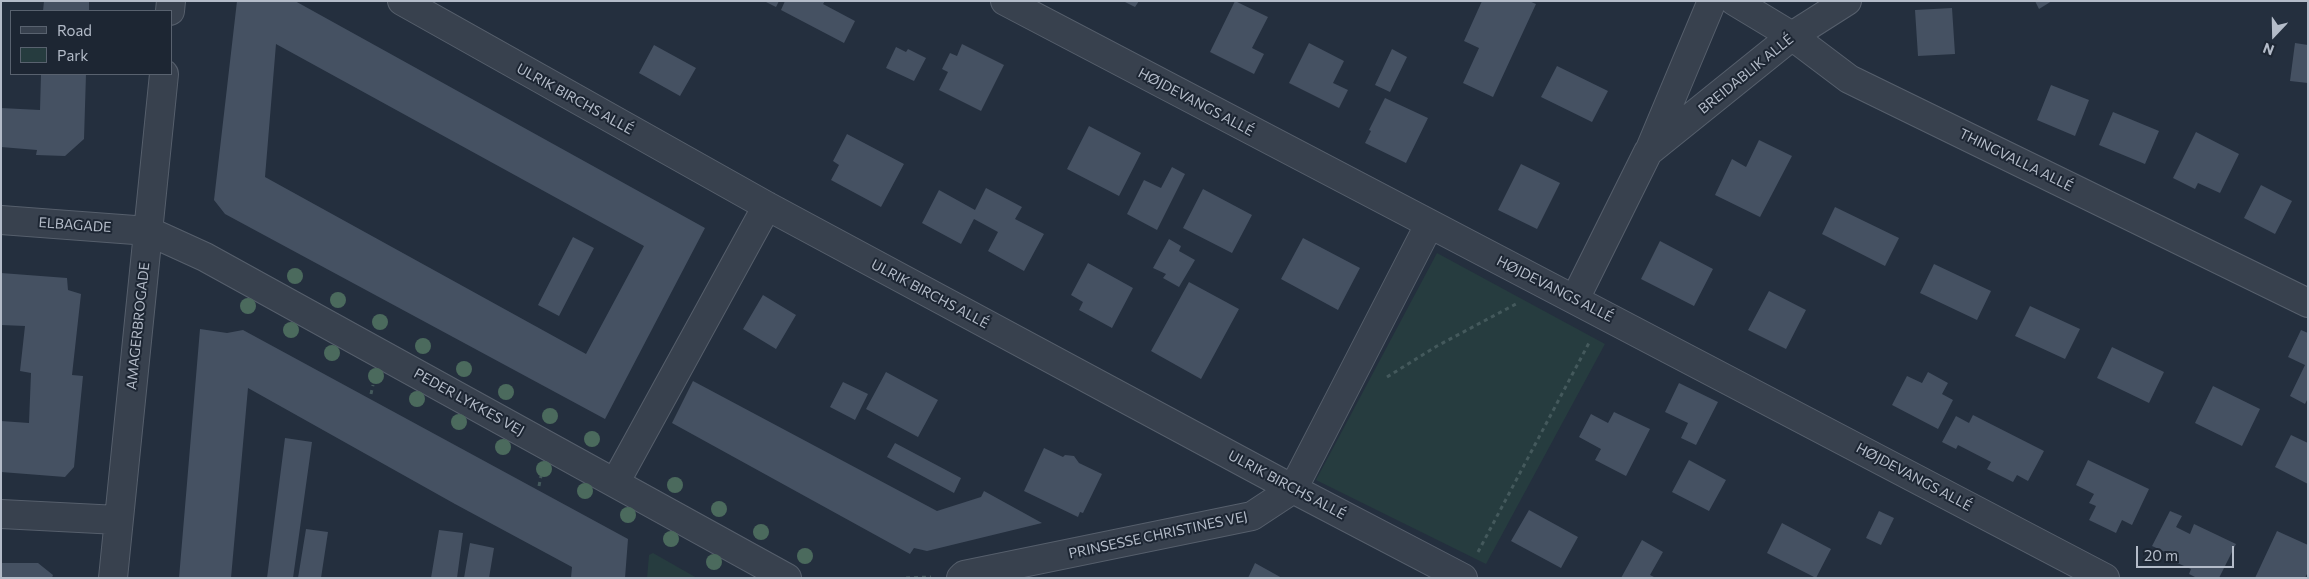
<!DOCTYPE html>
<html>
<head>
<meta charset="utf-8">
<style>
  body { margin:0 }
  #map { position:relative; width:2309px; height:579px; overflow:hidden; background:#242f3e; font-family:Commissioner,sans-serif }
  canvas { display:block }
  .frame { position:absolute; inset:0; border:2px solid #b4bcc9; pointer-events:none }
  .legend { position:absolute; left:10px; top:10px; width:162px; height:65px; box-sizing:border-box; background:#1d2633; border:1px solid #59626f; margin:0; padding:6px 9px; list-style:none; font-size:15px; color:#b4bcc9 }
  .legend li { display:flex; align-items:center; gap:10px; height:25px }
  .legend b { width:25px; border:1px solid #59626f }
  .north { position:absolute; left:2249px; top:10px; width:50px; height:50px; -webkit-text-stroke:4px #1d2633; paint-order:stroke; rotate:201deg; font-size:14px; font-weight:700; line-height:20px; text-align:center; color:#b4bcc9 }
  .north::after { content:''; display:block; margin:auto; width:18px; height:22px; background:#b4bcc9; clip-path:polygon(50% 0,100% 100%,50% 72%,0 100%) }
  .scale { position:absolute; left:2136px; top:546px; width:98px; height:22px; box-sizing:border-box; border:2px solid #b4bcc9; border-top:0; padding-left:6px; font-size:15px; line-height:18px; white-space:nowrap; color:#b4bcc9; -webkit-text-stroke:4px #1d2633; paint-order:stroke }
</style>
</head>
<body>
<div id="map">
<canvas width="2309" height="579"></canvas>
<div class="frame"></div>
<ul class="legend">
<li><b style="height:6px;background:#38414e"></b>Road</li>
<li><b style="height:14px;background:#263c3f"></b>Park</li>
</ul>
<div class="north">N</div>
<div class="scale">20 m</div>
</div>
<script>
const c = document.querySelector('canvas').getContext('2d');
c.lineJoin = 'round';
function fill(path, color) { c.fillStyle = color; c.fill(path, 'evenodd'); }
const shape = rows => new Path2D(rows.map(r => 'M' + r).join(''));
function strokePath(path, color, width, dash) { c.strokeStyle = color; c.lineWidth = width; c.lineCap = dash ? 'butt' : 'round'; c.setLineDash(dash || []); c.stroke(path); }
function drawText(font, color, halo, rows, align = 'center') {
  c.font = font + ' Commissioner,sans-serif'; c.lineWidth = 4; c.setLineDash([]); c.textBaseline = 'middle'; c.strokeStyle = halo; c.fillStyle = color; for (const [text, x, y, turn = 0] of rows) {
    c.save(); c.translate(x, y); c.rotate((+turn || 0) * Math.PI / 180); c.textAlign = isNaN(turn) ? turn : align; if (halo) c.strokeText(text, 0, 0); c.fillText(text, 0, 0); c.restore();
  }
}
fill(shape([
  [1437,253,1605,344,1486,564,1316,480],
  [653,553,697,578,647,578,649,555]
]), '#263c3f');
fill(shape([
  [44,1,89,1,89,11,43,11],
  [237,1,295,1,705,228,605,419,225,214,214,200],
  [276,44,644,246,586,354,265,177],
  [764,1,779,1,776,7],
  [785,1,825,1,823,4,855,21,844,43,781,10],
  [1123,1,1139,1,1135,7],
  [1235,1,1268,17,1252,48,1264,54,1254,74,1210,52],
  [1482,1,1529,1,1536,4,1493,97,1463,83,1479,48,1464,41],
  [2035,1,2052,1,2039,9],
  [1952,8,1955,54,1918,56,1915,10],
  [1309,43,1344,61,1333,83,1348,90,1339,108,1289,83],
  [2295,43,2308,45,2308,83,2290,81],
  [962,44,1004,65,981,111,939,90,948,72,942,69,950,53,957,56],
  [654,45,696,68,680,96,639,73],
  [896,47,906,52,908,49,926,58,914,81,886,68],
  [1392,49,1407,57,1390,92,1375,85],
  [1557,66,1608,91,1592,122,1541,97],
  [41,74,86,74,84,139,65,156,36,155,37,150,1,147,1,108,40,110],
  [2051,85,2089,100,2075,136,2037,120],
  [1385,98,1428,118,1406,163,1365,143,1371,131,1369,130],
  [2113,112,2159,131,2145,164,2099,145],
  [1089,126,1141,153,1119,196,1067,169],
  [2196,132,2239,154,2220,193,2198,183,2195,189,2173,178],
  [847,134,904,164,881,207,831,180,839,165,833,161],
  [1759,140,1792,156,1760,217,1715,195,1732,159,1746,167],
  [1521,164,1560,183,1537,229,1498,210],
  [1172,167,1185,174,1157,230,1127,214,1144,180,1161,188],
  [2261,185,2292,201,2275,234,2244,218],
  [986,188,1022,207,1015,219,1044,234,1024,271,988,251,998,232,974,219,961,244,922,223,939,190,975,210],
  [1203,189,1252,215,1232,253,1183,228],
  [1835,207,1899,238,1885,266,1822,234],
  [573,237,594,248,559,316,538,305],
  [1303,238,1360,268,1338,310,1281,279],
  [1169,239,1181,246,1179,251,1195,260,1179,287,1163,278,1166,274,1153,268],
  [1660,241,1713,269,1694,306,1641,279],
  [1088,263,1133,288,1112,328,1079,310,1083,302,1071,295],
  [1934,264,1991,291,1977,320,1920,293],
  [1,273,67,278,68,290,81,294,72,375,83,376,74,467,65,477,1,472,1,421,29,423,31,373,20,371,25,326,1,325],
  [1189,282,1239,309,1201,379,1151,351],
  [1769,291,1806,310,1786,349,1748,330],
  [763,295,796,315,776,349,743,329],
  [2030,306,2080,329,2065,359,2015,336],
  [200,329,227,333,243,330,628,539,625,578,571,578,572,567,455,504,248,388,231,578,179,578],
  [2301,330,2308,333,2308,398,2305,404,2290,396,2305,365,2288,357],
  [2112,347,2164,372,2149,403,2097,378],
  [886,372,938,400,918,437,866,409],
  [1928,372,1948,383,1942,394,1953,400,1938,429,1892,405,1907,376,1922,383],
  [693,381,937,511,981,497,984,491,1042,523,927,551,914,548,910,554,672,423],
  [843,382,868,394,855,420,830,407],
  [1679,383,1718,402,1696,445,1681,438,1688,423,1665,412],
  [2213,386,2260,409,2242,446,2195,423],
  [1614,412,1650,429,1626,476,1595,460,1601,449,1579,437,1591,414,1608,423],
  [1973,415,2044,451,2028,481,2017,475,2013,482,1987,469,1991,462,1958,445,1956,449,1942,442,1956,416,1969,423],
  [2291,435,2308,443,2308,484,2275,467],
  [285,438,312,442,293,578,267,578],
  [895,443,961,478,954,493,887,457],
  [1044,448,1063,457,1065,455,1074,456,1079,463,1102,474,1083,513,1080,512,1078,517,1024,491],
  [1689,460,1726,480,1709,511,1672,492],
  [2088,460,2149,489,2132,525,2122,520,2116,533,2089,520,2096,506,2089,503,2094,494,2076,485],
  [1529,510,1578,537,1561,568,1511,541],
  [1879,511,1894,518,1881,545,1866,538],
  [2170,511,2182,516,2176,527,2190,534,2194,524,2236,544,2219,578,2197,578,2189,574,2191,569,2175,562,2178,558,2152,546],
  [1782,523,1831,549,1816,578,1767,553],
  [306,529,328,532,321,578,298,578],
  [439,530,463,533,457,578,431,578],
  [2277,531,2308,545,2308,572,2305,578,2255,578],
  [1642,540,1663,552,1650,575,1656,578,1621,578],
  [470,543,494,548,489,578,464,578],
  [1,563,38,563,53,575,52,578,1,578],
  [1255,563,1282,578,1248,578]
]), '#455162');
const minor = shape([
  [402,1,767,206,1293,489,1463,578],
  [1005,1,2105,578],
  [1734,1,1792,36,1849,79,2308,303],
  [170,11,171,1],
  [1650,149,1712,1],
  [1,220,148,231,205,257,787,578],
  [1575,299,1648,152,1792,36,1847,1],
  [615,483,767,206],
  [1,514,118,520],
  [113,578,164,74],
  [961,578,964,575,1252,516,1293,489,1429,225]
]);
strokePath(minor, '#565f6c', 30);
strokePath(shape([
  [1387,377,1437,346,1516,304],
  [371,394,373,385],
  [539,486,541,476],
  [1478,552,1590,341],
  [906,578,931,577]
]), '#44595c', 3, [4, 4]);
strokePath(minor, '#38414e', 28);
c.fillStyle = '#4b6a5d';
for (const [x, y] of [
  [295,276],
  [338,300],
  [248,306],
  [380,322],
  [291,330],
  [423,346],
  [332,353],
  [464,369],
  [376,376],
  [506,392],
  [417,399],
  [550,416],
  [459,422],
  [592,439],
  [503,447],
  [544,469],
  [675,485],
  [585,491],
  [719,509],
  [628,515],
  [761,532],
  [671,539],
  [805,556],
  [714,562]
]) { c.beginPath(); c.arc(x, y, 8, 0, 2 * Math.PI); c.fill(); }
drawText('14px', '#b4bcc9', '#1d2633', [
  ["BREIDABLIK ALLÉ",1746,74,-39],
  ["ULRIK BIRCHS ALLÉ",575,99,29],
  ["HØJDEVANGS ALLÉ",1196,102,28],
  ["THINGVALLA ALLÉ",2016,160,26],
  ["ELBAGADE",75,225,4],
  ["HØJDEVANGS ALLÉ",1555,289,27],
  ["ULRIK BIRCHS ALLÉ",930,294,28],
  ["AMAGERBROGADE",138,326,-84],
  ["PEDER LYKKES VEJ",469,402,29],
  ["HØJDEVANGS ALLÉ",1914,477,28],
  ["ULRIK BIRCHS ALLÉ",1287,485,28],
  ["PRINSESSE CHRISTINES VEJ",1158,535,-12]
]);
</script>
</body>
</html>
